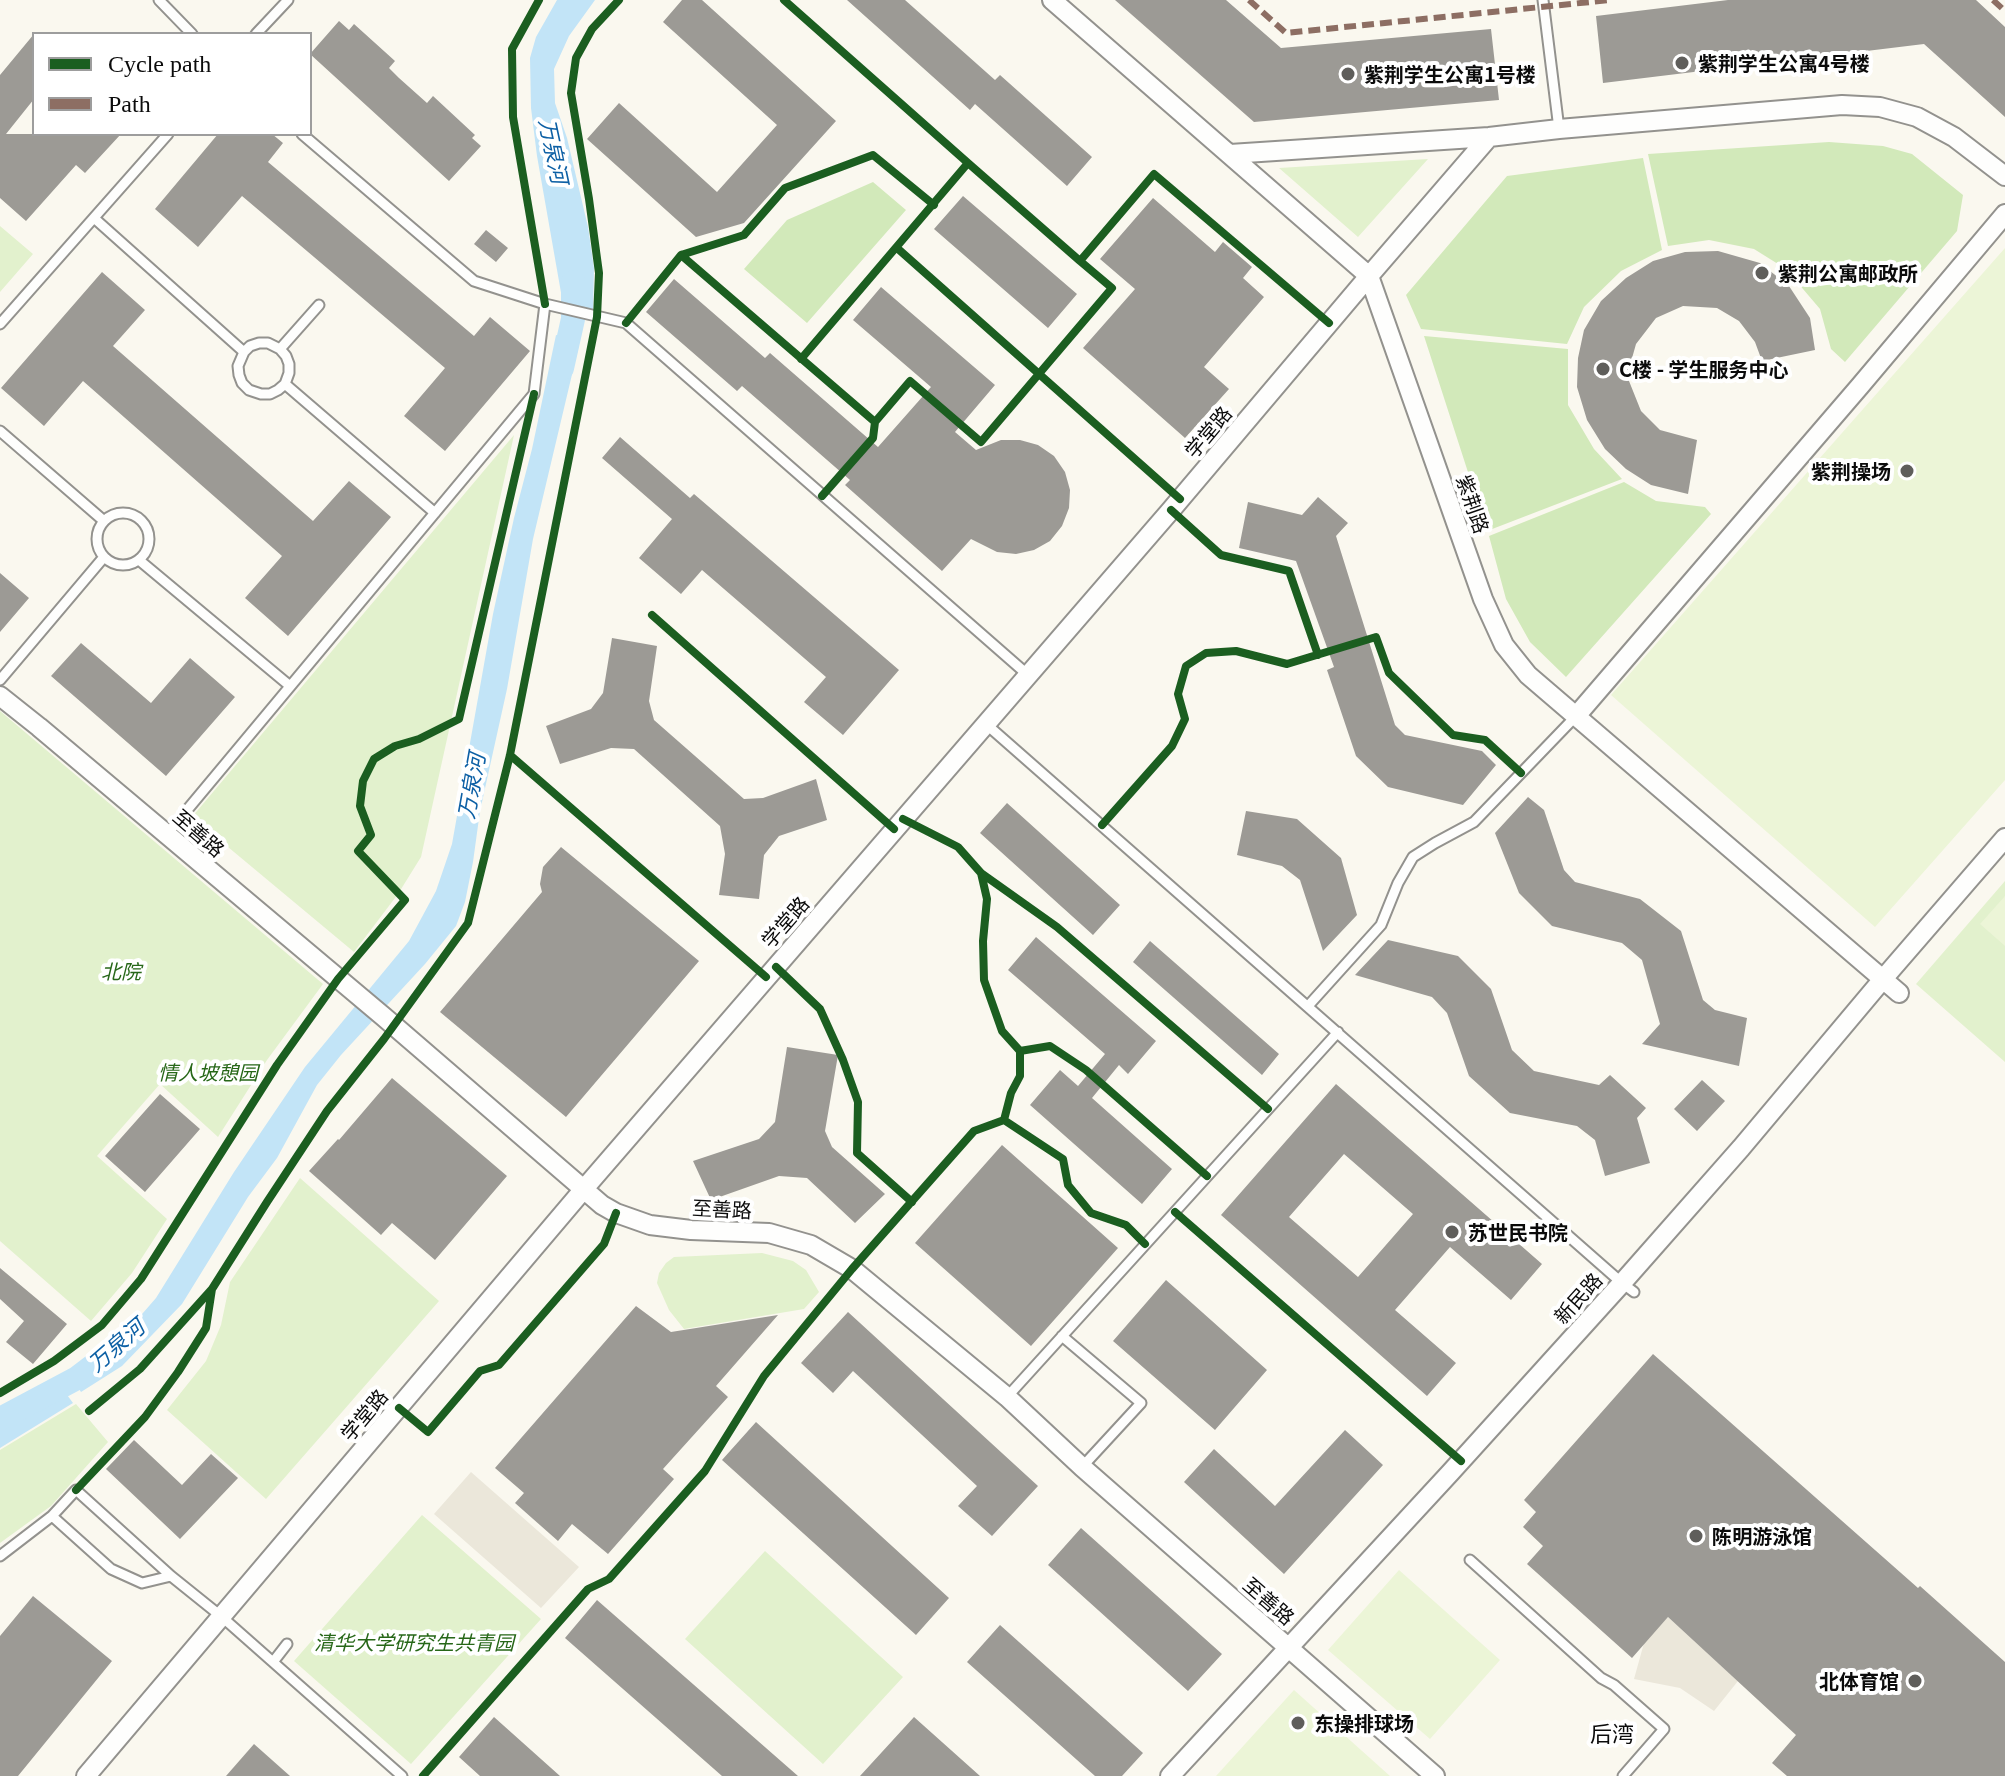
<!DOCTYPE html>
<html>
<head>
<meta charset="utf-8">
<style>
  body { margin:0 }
  #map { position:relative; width:2005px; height:1776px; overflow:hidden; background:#faf8ef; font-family:Georgia,serif }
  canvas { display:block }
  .legend { position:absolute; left:32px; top:32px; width:280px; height:104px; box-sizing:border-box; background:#fff; border:2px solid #9d9d9d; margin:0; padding:10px 14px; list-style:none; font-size:24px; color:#0b0b0b }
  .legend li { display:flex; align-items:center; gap:16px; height:40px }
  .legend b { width:40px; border:2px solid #9d9d9d }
</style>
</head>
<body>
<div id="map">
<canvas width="2005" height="1776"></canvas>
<ul class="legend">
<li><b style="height:10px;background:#1b5e20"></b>Cycle path</li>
<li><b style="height:10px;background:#8d6e63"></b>Path</li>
</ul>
</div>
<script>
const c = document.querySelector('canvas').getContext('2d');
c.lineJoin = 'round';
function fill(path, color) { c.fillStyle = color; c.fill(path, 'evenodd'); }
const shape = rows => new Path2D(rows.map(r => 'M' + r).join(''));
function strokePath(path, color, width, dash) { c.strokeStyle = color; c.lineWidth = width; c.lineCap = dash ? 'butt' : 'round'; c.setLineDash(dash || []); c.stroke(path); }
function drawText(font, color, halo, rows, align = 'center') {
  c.font = font + ' Georgia,"Noto Sans SC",serif'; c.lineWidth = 8; c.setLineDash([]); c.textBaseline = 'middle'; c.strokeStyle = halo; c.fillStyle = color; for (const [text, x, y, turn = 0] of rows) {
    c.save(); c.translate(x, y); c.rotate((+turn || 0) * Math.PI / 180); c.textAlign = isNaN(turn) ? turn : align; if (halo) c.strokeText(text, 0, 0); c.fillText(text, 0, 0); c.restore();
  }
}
fill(shape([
  [1428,159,1358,237,1279,168],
  [0,226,33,254,0,292],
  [514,435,421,857,398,894,354,952,192,817],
  [0,711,323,984,267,1060,218,1137,160,1084,97,1156,167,1219,132,1273,91,1321,0,1241],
  [2005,881,2005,1062,1916,984],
  [300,1178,439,1301,266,1499,167,1410,206,1361,221,1325,230,1282],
  [762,1253,793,1261,806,1270,819,1292,804,1309,684,1329,669,1310,657,1283,659,1273,666,1263,674,1257],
  [76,1404,108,1442,51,1506,0,1543,0,1450],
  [422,1515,541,1619,411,1764,294,1661],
  [765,1551,903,1677,823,1764,685,1639]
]), '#e2f1cd');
fill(shape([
  [1829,142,1883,146,1912,154,1963,195,1957,231,1845,362,1831,349,1820,309,1786,269,1754,249,1709,240,1668,246,1648,154],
  [1643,158,1662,250,1621,271,1584,307,1567,344,1421,329,1406,295,1507,176],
  [873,182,906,210,807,323,744,269,787,220],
  [1424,336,1568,349,1568,405,1594,449,1622,479,1487,531],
  [1624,482,1656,501,1705,507,1711,514,1566,677,1530,642,1506,599,1489,536]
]), '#d2e9ba');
fill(shape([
  [2005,248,2005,780,1875,927,1611,695],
  [2005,896,2005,946,1980,924],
  [1399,1570,1500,1660,1430,1739,1328,1650],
  [1294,1690,1390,1776,1216,1776]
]), '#ecf5d7');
fill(shape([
  [471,1472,579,1567,541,1608,434,1514],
  [1668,1617,1738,1681,1714,1711,1680,1688,1634,1679,1644,1643]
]), '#ebe7da');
fill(shape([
  [557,0,595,0,569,36,554,69,555,103,567,138,588,227,594,268,593,313,563,304,537,156,531,108,530,58,536,37],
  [556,335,577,341,579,345,533,539,507,689,480,811,473,862,465,902,456,926,425,964,341,1055,317,1085,277,1158,248,1197,182,1304,122,1366,81,1392,69,1373,106,1349,129,1329,156,1298,234,1172,305,1067,409,941,436,891,452,844,493,614,514,518,532,449],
  [56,1380,73,1403,0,1448,0,1413]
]), '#c2e4f7');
strokePath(shape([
  [562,368,573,319,573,282],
  [0,1419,77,1378,98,1362]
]), '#c2e4f7', 24);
fill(shape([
  [682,0,702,0,836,121,744,223,696,237,587,139,619,103,717,192,777,125,663,22],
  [847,0,905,0,995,80,1000,75,1092,157,1067,186,975,104,970,110],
  [1115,0,1226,0,1281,48,1491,29,1499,100,1254,122],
  [1728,0,1976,0,2005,27,2005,117,1924,44,1603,83,1596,16],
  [339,21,349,30,354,24,395,61,389,68,399,78,427,103,433,96,475,135,472,138,481,146,449,181,310,54],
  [34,34,34,99,6,134,121,134,85,173,76,165,26,221,0,198,0,75],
  [218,134,272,134,283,143,268,162,474,336,490,317,530,351,445,451,404,416,445,368,242,196,198,247,155,209],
  [963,196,1077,294,1048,328,934,229],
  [1153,198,1215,252,1223,242,1252,267,1243,278,1264,297,1204,367,1229,389,1185,438,1083,348,1135,289,1100,259],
  [486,230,508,248,496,262,474,244],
  [1718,251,1760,263,1789,286,1810,318,1815,350,1762,361,1755,342,1739,321,1717,308,1683,306,1656,318,1636,344,1627,376,1641,411,1660,430,1697,440,1688,494,1651,485,1626,469,1605,449,1587,420,1577,387,1578,358,1584,330,1601,301,1626,278,1653,261,1685,252],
  [102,272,145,310,113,346,313,521,349,481,391,517,288,636,245,598,282,556,83,381,44,426,1,388],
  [674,279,765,358,770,353,878,447,931,387,853,320,881,287,995,385,955,432,976,450,1001,440,1020,440,1038,445,1054,456,1065,472,1070,490,1069,508,1062,526,1050,541,1034,550,1016,554,997,552,971,539,942,571,845,485,850,480,742,386,737,391,646,312],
  [620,437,690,498,694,494,899,670,843,735,804,702,826,677,702,570,681,594,639,558,672,519,602,458],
  [1318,497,1348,523,1336,536,1395,725,1405,735,1482,751,1496,765,1463,805,1388,787,1356,756,1327,670,1334,667,1296,561,1239,548,1248,502,1302,515],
  [0,573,29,598,0,632],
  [612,638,657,646,649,701,654,720,744,799,763,798,816,779,827,820,779,836,764,855,759,899,719,895,725,854,720,826,634,749,611,748,560,764,546,726,591,709,603,693],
  [81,643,151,703,190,658,235,697,166,776,51,676],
  [1528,797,1544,810,1564,870,1575,882,1640,899,1681,931,1703,1000,1715,1010,1747,1018,1739,1066,1642,1044,1660,1024,1642,960,1622,943,1552,926,1519,893,1495,833],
  [1007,803,1120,905,1093,935,980,833],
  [1246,811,1297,819,1341,858,1357,915,1323,951,1300,880,1282,866,1237,855],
  [561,847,699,961,566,1117,440,1012,542,892,540,884,543,867],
  [1036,937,1156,1041,1128,1074,1119,1065,1092,1098,1172,1169,1142,1204,1030,1105,1060,1070,1078,1086,1105,1054,1008,970],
  [1388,940,1458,956,1491,989,1512,1050,1534,1071,1599,1085,1610,1075,1646,1108,1637,1118,1650,1163,1605,1176,1595,1140,1577,1126,1510,1113,1469,1076,1447,1013,1432,997,1355,975],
  [1150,941,1279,1054,1262,1075,1133,962],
  [787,1047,838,1055,825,1131,832,1147,885,1194,855,1223,807,1178,779,1176,711,1200,693,1161,759,1139,775,1122],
  [392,1078,507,1176,435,1260,392,1223,381,1235,309,1171,338,1139,339,1140],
  [1702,1080,1725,1101,1697,1131,1674,1109],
  [1336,1084,1542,1264,1511,1300,1450,1247,1395,1310,1456,1363,1427,1396,1221,1215],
  [1344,1154,1413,1214,1358,1277,1289,1217],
  [160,1094,200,1129,145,1192,105,1156],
  [1002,1145,1118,1248,1031,1346,915,1243],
  [0,1268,67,1324,33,1364,6,1342,24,1321,0,1299],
  [1166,1280,1267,1370,1215,1430,1113,1341],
  [636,1306,671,1332,778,1315,716,1386,728,1397,663,1469,674,1479,608,1554,572,1524,558,1541,515,1503,524,1493,495,1468],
  [848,1312,1038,1486,992,1536,958,1506,977,1486,853,1371,833,1393,801,1363],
  [1653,1354,1918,1588,1920,1586,2005,1662,2005,1776,1787,1776,1772,1763,1796,1735,1668,1617,1632,1658,1527,1564,1543,1546,1523,1527,1536,1512,1524,1500],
  [756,1422,949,1598,916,1635,722,1460],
  [1345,1430,1383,1465,1284,1574,1184,1482,1214,1449,1275,1506],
  [134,1440,182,1485,211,1454,238,1478,180,1539,106,1469],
  [1081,1528,1222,1654,1188,1691,1048,1565],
  [33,1596,112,1661,18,1776,0,1776,0,1636],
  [597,1600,798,1776,722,1776,565,1638],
  [1000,1625,1143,1753,1122,1776,1095,1776,967,1662],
  [494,1717,560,1776,480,1776,459,1757],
  [914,1717,980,1776,860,1776],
  [254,1744,290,1776,226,1776]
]), '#9c9a95');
const service = shape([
  [159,0,192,34],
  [1543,0,1559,129],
  [256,34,288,0],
  [302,134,474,281,545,304,626,323,1028,675],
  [94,218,244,352],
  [0,324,168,134],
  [280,349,268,343,259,343,250,346,244,352,238,366,239,375,242,383,249,390,261,394,270,394,278,390,285,384,289,373,289,364,286,356,280,349,319,305],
  [285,384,435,513],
  [0,431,104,521],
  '97 539a26 26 0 1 1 52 0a26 26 0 1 1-52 0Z',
  [139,560,290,686],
  [0,680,104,557],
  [986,724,1622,1283,1634,1292],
  [167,834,534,394,545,304],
  [1308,1006,1381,925,1398,883,1413,857,1435,843,1474,822,1577,715],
  [1062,1336,1141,1403,1082,1467],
  [1007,1397,1338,1032],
  [52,1516,111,1569,142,1583,171,1576],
  [0,1556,52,1516,76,1490,171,1576,222,1617,402,1776],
  [1470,1560,1601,1678,1614,1685,1664,1729,1623,1776],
  [273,1662,287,1644]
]);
const minor = shape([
  [1052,0,1369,276,1483,599,1504,645,1528,675,1899,993],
  [1230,154,1489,137,1559,129,1842,105,1880,107,1917,117,1954,137,2005,176],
  [0,696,39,727,384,1017,602,1205,616,1213,650,1225,691,1230,769,1233,811,1245,852,1269,1007,1397,1082,1467,1435,1776],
  [1577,715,1860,386,2005,214],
  [86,1776,583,1190,1171,510,1369,276,1489,137],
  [1170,1776,1450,1473,1622,1283,1741,1148,1883,979,2005,838]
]);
strokePath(service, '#93928e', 13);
strokePath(minor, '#93928e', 22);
strokePath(service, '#fefefd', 9);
strokePath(minor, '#fefefd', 18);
strokePath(shape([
  [1249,0,1286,33,1610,0],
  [1993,0,2005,11]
]), '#8d6e63', 6, [12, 6]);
strokePath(shape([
  [539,0,512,49,513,117,545,304],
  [784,0,968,163],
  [897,248,1180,499],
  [681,255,875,422],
  [626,323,681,255,744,235,785,188,873,155,934,205],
  [801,359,968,163,1080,261,1154,174,1329,323],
  [822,496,873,438,875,422,910,381,981,442,1112,288,1080,261],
  [1171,510,1221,555,1289,571,1318,655],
  [652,615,894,829],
  [510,755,766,977],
  [903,819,958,847,981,873,987,899,983,941,984,980,1002,1031,1020,1051,1020,1076,1011,1093,1004,1120],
  [1102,825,1172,746,1185,719,1178,694,1186,666,1206,653,1236,651,1287,664,1376,637,1389,673,1453,735,1485,740,1521,773],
  [981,873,1057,927,1268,1109],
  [776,967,820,1009,843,1060,858,1102,857,1153,912,1202],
  [1020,1051,1050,1046,1086,1070,1207,1176],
  [1175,1212,1461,1461],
  [0,1393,54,1361,102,1325,141,1279,277,1065,338,979,405,900,358,851,371,835,360,806,363,781,374,759,395,746,419,739,459,719,534,394],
  [399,1408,428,1432,480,1371,499,1365,604,1244,616,1213],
  [89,1411,140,1369,212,1289],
  [76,1490,145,1417,178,1372,206,1328,212,1289,267,1202,327,1111,384,1039,468,923,510,755,597,317,599,273,589,199,571,93,576,58,592,29,619,0],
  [423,1776,588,1589,609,1579,705,1471,764,1376,852,1269,974,1131,1004,1120,1063,1159,1068,1185,1091,1213,1126,1225,1145,1244]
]), '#1b5e20', 8);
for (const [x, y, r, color] of [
  [1682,63,8,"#5f5e5b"],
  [1348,74,8,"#5f5e5b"],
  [1762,273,8,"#5f5e5b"],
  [1603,369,8,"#5f5e5b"],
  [1907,471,8,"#5f5e5b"],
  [1452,1232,8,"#5f5e5b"],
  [1696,1536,8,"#5f5e5b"],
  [1915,1681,8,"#5f5e5b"],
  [1298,1723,8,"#5f5e5b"]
]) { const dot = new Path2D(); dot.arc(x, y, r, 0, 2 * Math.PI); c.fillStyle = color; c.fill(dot); strokePath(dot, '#fff', 3); }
drawText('bold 20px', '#0b0b0b', '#fff', [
  ["紫荆学生公寓4号楼",1698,63],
  ["紫荆学生公寓1号楼",1364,74],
  ["紫荆公寓邮政所",1778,273],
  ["C楼 - 学生服务中心",1619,369],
  ["紫荆操场",1891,471,"right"],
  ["苏世民书院",1468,1232],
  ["陈明游泳馆",1712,1536],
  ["北体育馆",1899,1681,"right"],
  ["东操排球场",1314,1723]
], 'left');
drawText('20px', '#0b0b0b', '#fff', [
  ["学堂路",1208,432,-50],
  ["紫荆路",1473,504,71],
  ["至善路",199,833,41],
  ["学堂路",785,922,-49],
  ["至善路",722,1209,3],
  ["新民路",1578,1298,-48],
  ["学堂路",364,1415,-50],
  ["至善路",1269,1601,41]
]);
drawText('italic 20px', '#276718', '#fff', [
  ["北院",121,971],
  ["情人坡憩园",208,1072],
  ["清华大学研究生共青园",414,1642]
]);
drawText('italic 22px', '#0d60a5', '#fff', [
  ["万泉河",554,151,78],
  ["万泉河",471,786,-80],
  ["万泉河",116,1345,-41]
]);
drawText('22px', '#0b0b0b', '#fff', [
  ["后湾",1612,1734]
]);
</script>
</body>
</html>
